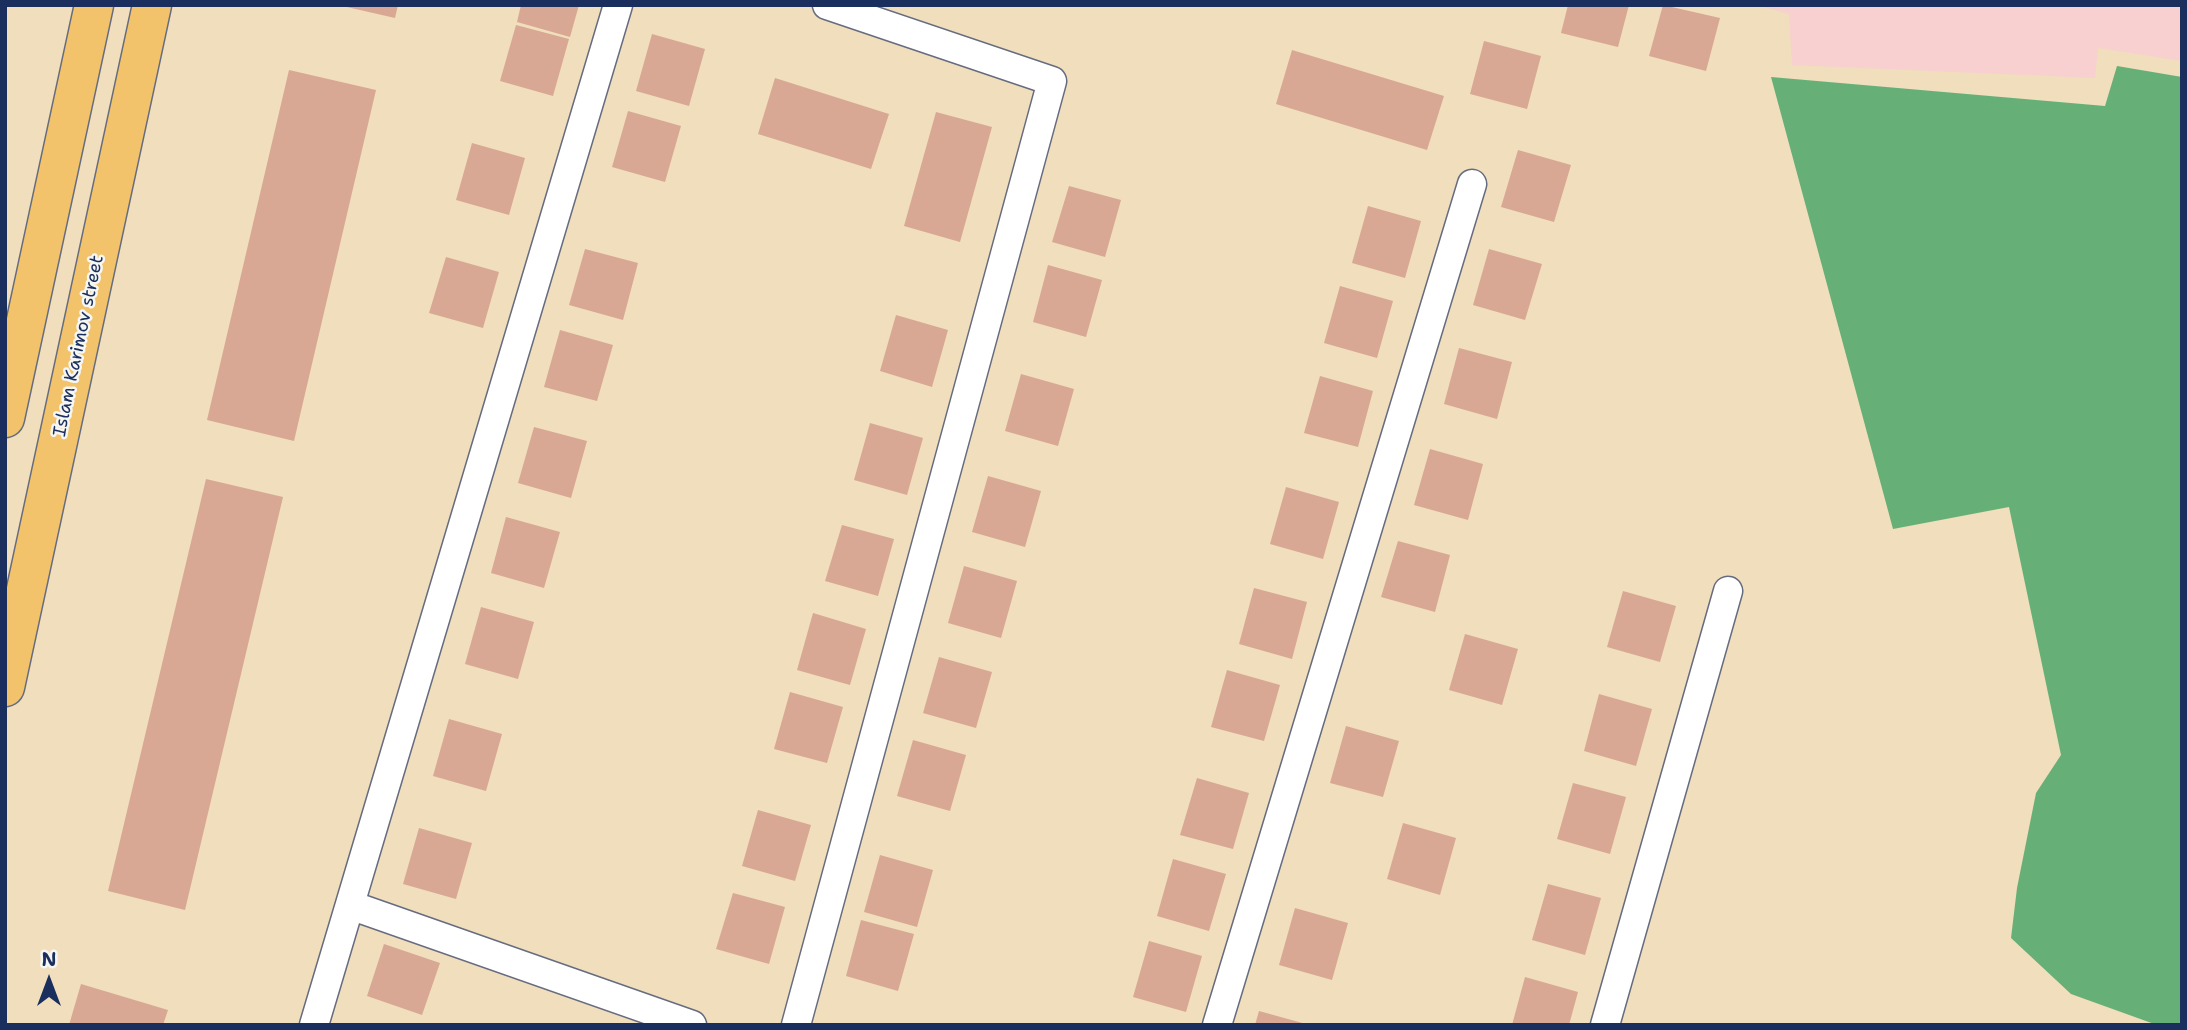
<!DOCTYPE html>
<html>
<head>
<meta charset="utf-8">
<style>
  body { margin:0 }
  #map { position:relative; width:2187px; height:1030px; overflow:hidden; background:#f0debd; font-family:"Shantell Sans",sans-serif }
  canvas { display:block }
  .frame { position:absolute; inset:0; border:7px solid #1b2f5e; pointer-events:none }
  .north { position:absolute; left:14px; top:946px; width:70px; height:70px; -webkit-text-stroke:5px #f6f6f2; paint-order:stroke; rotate:0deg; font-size:19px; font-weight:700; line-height:28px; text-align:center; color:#1b2f5e }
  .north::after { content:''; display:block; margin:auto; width:24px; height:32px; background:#1b2f5e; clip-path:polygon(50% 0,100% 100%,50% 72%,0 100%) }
</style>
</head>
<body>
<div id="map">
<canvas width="2187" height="1030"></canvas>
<div class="frame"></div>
<div class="north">N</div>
</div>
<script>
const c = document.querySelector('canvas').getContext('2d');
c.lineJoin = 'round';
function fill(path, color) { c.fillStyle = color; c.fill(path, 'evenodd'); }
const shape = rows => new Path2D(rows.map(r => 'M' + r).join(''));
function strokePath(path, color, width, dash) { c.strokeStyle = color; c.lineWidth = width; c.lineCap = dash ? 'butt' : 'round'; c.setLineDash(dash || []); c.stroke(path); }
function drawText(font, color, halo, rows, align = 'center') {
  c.font = font + ' "Shantell Sans",sans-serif'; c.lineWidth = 5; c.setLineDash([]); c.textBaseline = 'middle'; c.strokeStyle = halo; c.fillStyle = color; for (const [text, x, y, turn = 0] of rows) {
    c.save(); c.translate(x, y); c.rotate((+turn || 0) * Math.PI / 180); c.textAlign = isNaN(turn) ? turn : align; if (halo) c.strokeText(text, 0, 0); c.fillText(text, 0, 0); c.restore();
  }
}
fill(shape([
  [1757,5,2182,5,2182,61,2098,48,2095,78,1792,65,1789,14]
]), '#f7d0cf');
fill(shape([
  [2117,66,2182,77,2182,1025,2157,1025,2071,994,2011,938,2017,888,2036,793,2061,755,2009,507,1893,529,1771,77,2105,106]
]), '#66b077');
fill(shape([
  [338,5,398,5,395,18],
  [521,5,579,5,570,37,517,22],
  [1568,5,1629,5,1618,47,1561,33],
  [1663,5,1720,18,1706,71,1649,56],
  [516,25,569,39,553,96,500,81],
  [652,34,705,49,689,106,636,91],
  [1484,41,1541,56,1527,109,1470,94],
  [1292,50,1444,96,1427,150,1276,104],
  [289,70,376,90,294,441,207,420],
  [775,78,889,114,871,169,758,134],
  [628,111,681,126,665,182,612,167],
  [936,112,992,127,960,242,904,226],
  [472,143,525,158,509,215,456,200],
  [1518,150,1571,165,1554,222,1501,207],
  [1069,186,1121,200,1105,257,1052,242],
  [1368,206,1421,221,1405,278,1352,263],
  [585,249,638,263,623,320,569,305],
  [1489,249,1542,264,1525,320,1473,305],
  [446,257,499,272,483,328,429,313],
  [1048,265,1102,280,1086,337,1033,322],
  [1340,286,1393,301,1377,358,1324,343],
  [896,315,948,330,932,387,880,371],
  [560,330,613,345,597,401,544,387],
  [1459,348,1512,362,1497,419,1444,404],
  [1021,374,1074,389,1058,446,1005,431],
  [1320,376,1373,391,1358,447,1304,433],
  [870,423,923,438,907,495,854,480],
  [534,427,587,441,571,498,518,483],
  [1430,449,1483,464,1468,520,1414,505],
  [988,476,1041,491,1025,547,972,532],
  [206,479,283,497,185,910,108,891],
  [1286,487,1339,502,1323,559,1270,544],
  [506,517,560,532,544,588,491,573],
  [842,525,894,539,878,596,825,581],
  [1398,541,1450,555,1435,612,1381,597],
  [964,566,1017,581,1001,638,948,623],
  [1254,588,1307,602,1292,659,1239,644],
  [1623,591,1676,606,1660,662,1607,647],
  [481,607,534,622,518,679,465,664],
  [813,613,866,629,850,685,797,670],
  [1465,634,1518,649,1502,705,1449,690],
  [939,657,992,672,976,728,923,713],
  [1227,670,1280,685,1264,741,1211,727],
  [790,692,843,707,827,763,774,749],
  [1599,694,1652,709,1636,766,1584,751],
  [449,719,502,734,486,791,433,776],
  [1346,726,1399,741,1383,797,1330,783],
  [913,740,966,755,950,811,897,796],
  [1197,778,1249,793,1233,849,1180,835],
  [1573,783,1626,797,1610,854,1557,839],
  [758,810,811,825,795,881,742,866],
  [1403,823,1456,838,1440,895,1387,879],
  [419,828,472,843,456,899,403,884],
  [880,855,933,870,917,927,864,912],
  [1173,859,1226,874,1209,931,1157,916],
  [1548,884,1601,898,1585,955,1532,940],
  [733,893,785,907,769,964,716,949],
  [1295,908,1348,923,1332,980,1279,965],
  [861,920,914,934,898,991,846,976],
  [1149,941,1202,956,1186,1012,1133,997],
  [384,944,440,963,422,1015,367,996],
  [1525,977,1578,992,1569,1025,1512,1025],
  [81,984,168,1010,163,1025,69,1025],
  [1259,1011,1306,1024,1306,1025,1255,1025]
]), '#d8a894');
const street = shape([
  [350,905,692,1025],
  [314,1025,618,5],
  [796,1025,1052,81,827,5],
  [1217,1025,1472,184],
  [1605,1025,1728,591]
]);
const primary = shape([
  [5,418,94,5],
  [5,687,152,5]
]);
strokePath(street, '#666c7f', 31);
strokePath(primary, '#666c7f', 41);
strokePath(street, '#fff', 28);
strokePath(primary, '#f2c36a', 38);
drawText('18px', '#1b2f5e', '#f6f6f2', [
  ["Islam Karimov street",79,346,-78]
]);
</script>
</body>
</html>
